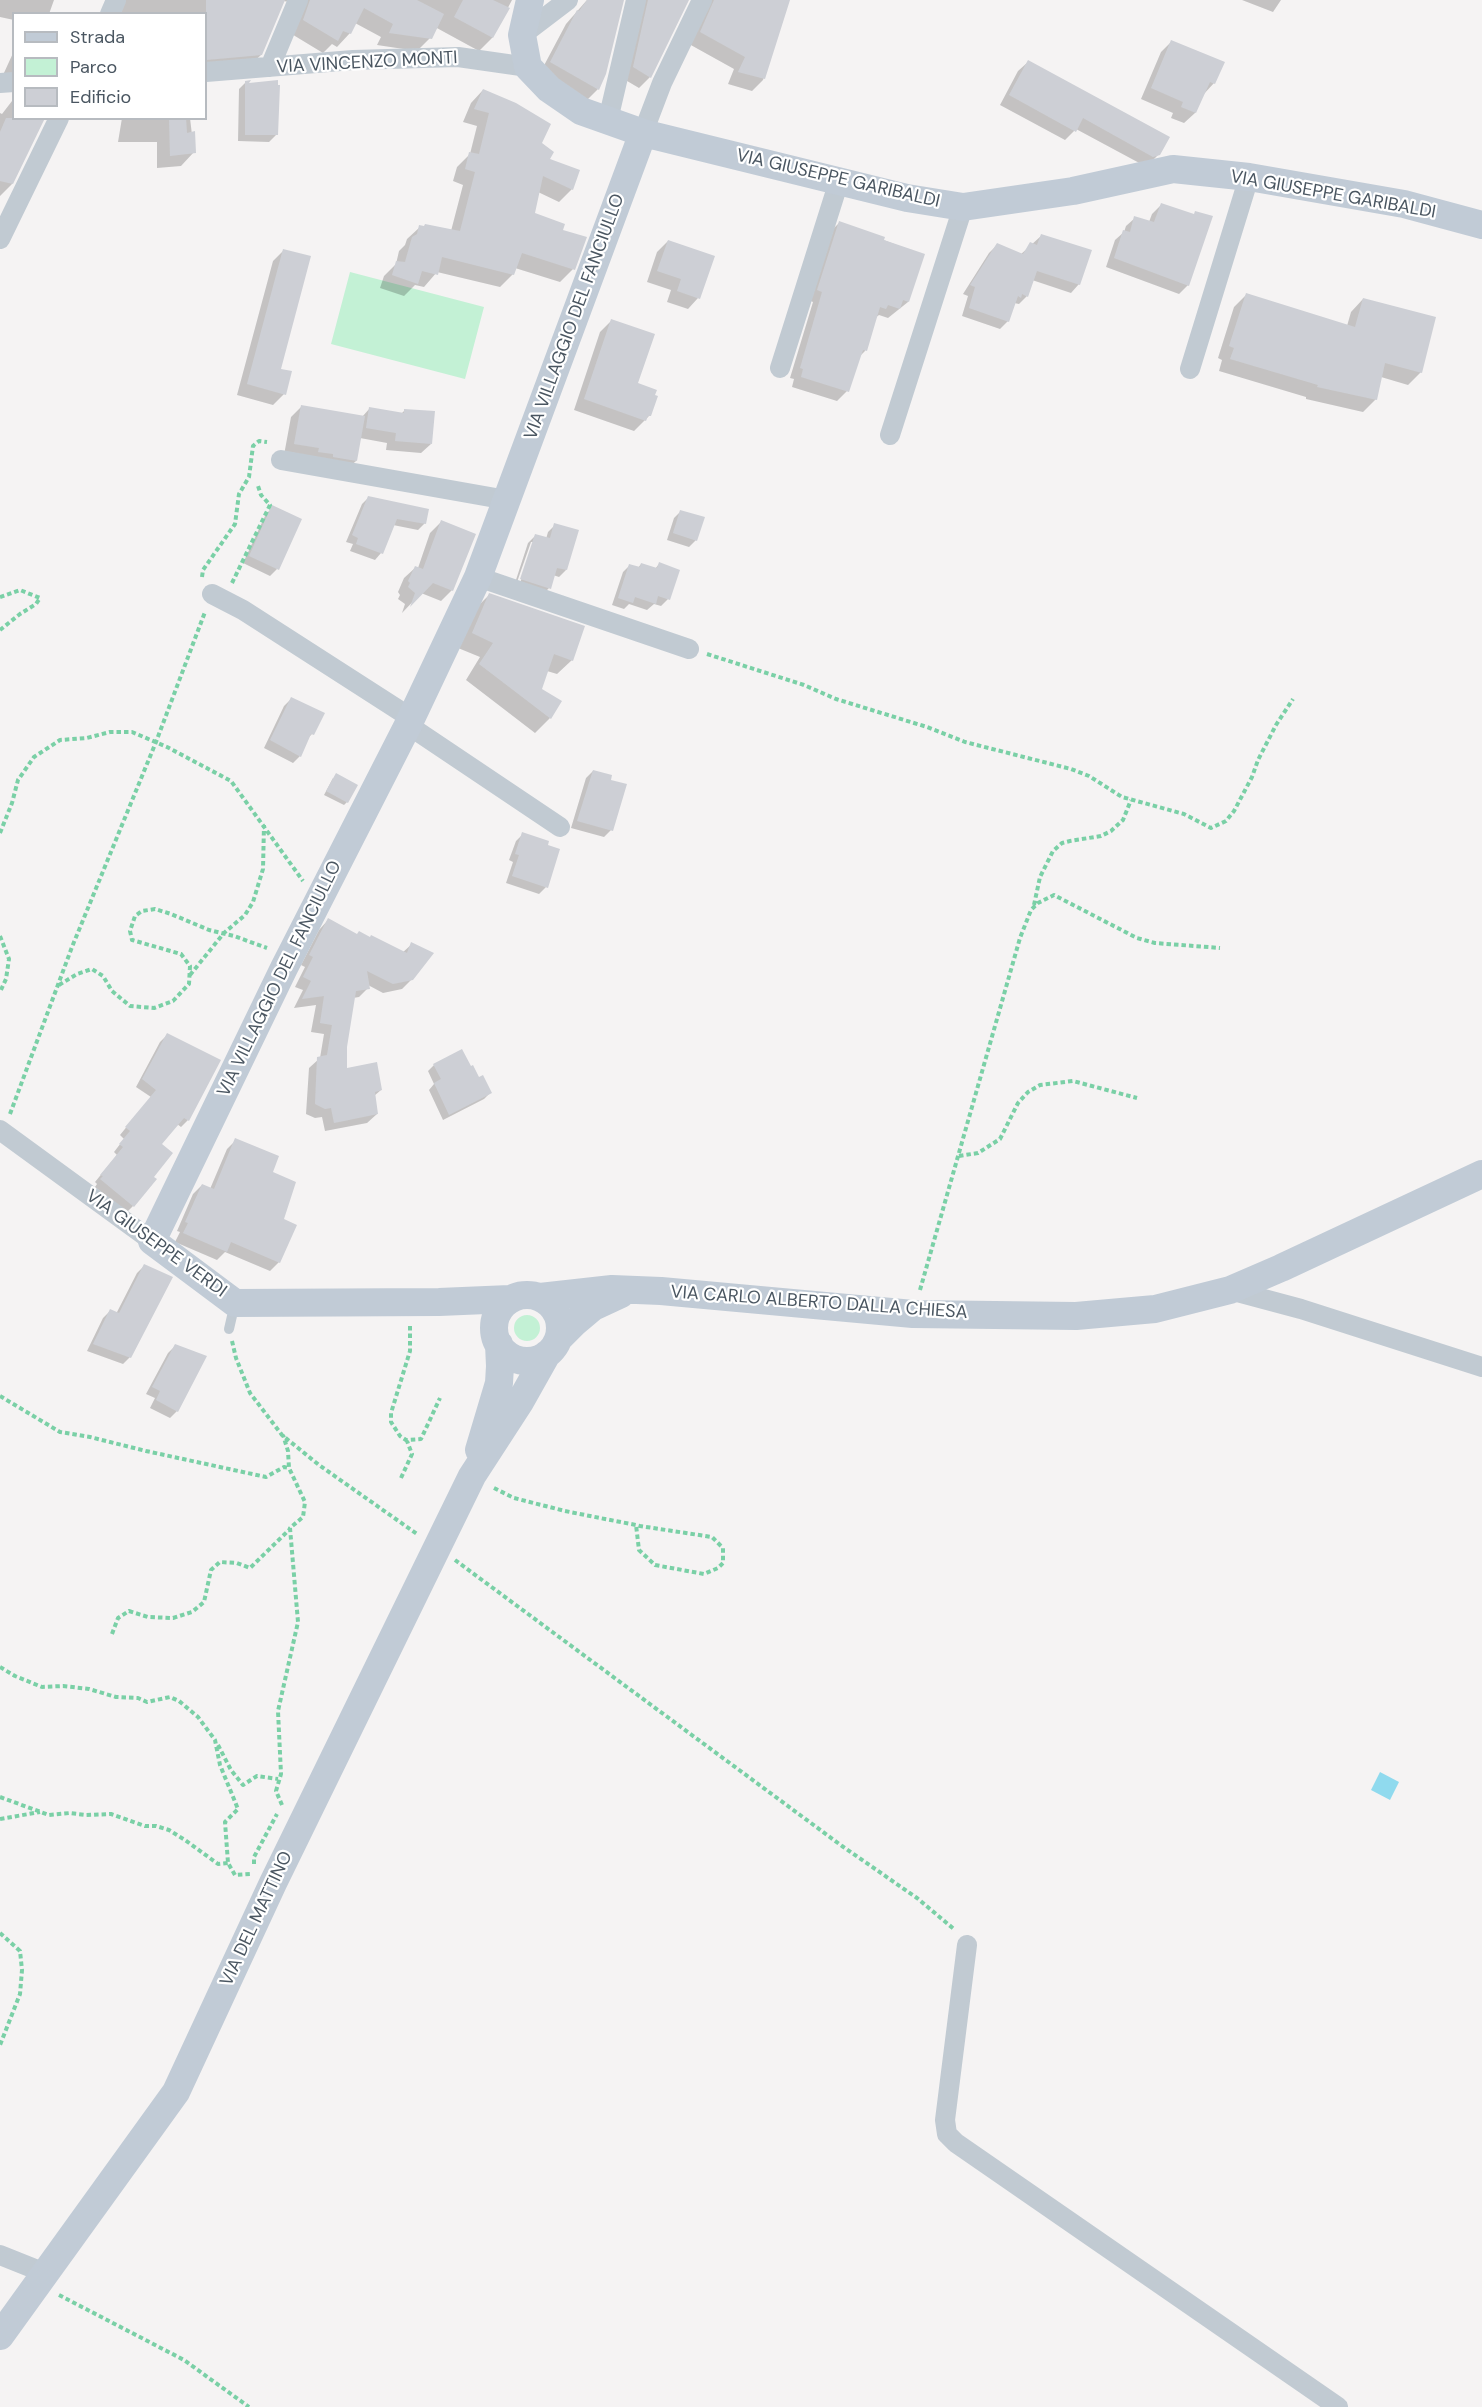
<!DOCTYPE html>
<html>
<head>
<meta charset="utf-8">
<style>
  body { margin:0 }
  #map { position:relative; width:1482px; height:2407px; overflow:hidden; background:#f5f3f3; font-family:"DM Sans",sans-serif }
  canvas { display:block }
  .legend { position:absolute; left:12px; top:12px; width:195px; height:108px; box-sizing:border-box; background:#fff; border:2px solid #b7bbc0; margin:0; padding:8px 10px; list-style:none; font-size:18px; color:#4a5661 }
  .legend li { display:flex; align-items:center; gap:12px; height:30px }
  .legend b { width:30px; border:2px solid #b7bbc0 }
</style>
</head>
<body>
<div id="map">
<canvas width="1482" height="2407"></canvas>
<ul class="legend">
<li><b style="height:8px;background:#c1cbd6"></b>Strada</li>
<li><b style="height:16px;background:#c3f1d5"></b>Parco</li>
<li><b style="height:16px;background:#cdcfd5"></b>Edificio</li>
</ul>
</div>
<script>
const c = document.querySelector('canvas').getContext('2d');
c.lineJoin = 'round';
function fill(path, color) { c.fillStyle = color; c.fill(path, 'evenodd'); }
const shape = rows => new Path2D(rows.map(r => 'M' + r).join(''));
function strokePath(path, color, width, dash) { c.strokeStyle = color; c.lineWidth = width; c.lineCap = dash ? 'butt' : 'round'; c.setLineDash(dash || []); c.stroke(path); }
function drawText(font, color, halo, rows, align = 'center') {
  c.font = font + ' "DM Sans",sans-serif'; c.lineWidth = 4.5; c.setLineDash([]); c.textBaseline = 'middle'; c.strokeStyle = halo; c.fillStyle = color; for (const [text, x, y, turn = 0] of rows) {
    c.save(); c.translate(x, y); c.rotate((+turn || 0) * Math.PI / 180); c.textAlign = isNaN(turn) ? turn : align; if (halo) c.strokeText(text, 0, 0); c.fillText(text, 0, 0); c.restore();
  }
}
fill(shape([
  [350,272,484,307,465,379,331,344],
  '514 1328a13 13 0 1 1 26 0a13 13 0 1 1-26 0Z'
]), '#c3f1d5');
fill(shape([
  [1380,1772,1399,1782,1390,1800,1371,1790]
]), '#90daee');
fill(shape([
  [0,0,54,0,49,14,14,14,14,20,0,17],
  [123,0,512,0,492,38,479,51,435,27,430,38,417,51,377,45,381,37,355,23,350,33,337,47,332,44,323,53,290,33,290,2,283,1,261,55,247,68,206,71,206,14,117,14],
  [587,0,623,0,598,89,586,101,540,73,566,24],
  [628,0,687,0,650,77,639,88,622,78],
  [692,0,789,0,763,80,752,91,728,84,734,69,689,44],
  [1242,0,1281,0,1273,12],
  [1172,41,1214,83,1203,95,1195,113,1184,123,1171,118,1173,113,1141,99,1161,52],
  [14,51,14,80,3,75],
  [1028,62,1159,154,1149,164,1143,165,1076,129,1065,140,1000,105,1018,71],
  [246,82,276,135,269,142,238,141,239,89],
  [483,90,540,144,547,160,572,189,559,202,538,192,533,214,562,231,573,269,560,282,515,268,513,274,500,287,437,272,424,287,415,285,404,296,380,288,384,276,396,264,399,251,405,245,407,239,420,227,451,231,463,185,453,181,457,167,470,154,477,126,463,122,471,103],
  [14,91,12,184,0,196,0,113,2,114,12,101],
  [122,118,190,118,194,152,181,166,157,168,157,142,118,142],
  [1161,205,1188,285,1179,294,1106,267,1115,240,1124,232,1126,226,1135,218,1149,222,1152,214],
  [839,223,923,255,908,302,888,318,879,315,875,318,865,351,859,357,847,391,837,401,792,387,794,379,790,378,813,302,808,300,829,233],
  [1041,236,1079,284,1071,293,1032,280,1027,296,1019,304,1014,303,1008,321,1000,329,962,316,968,296,963,294,989,253,997,245,1020,255],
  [668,241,698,298,688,309,667,302,671,290,647,282,657,252],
  [284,250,279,370,284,394,273,405,237,395,273,261],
  [1247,294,1347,326,1351,312,1363,299,1421,372,1408,385,1381,377,1376,399,1363,412,1306,399,1306,397,1219,371,1222,360,1218,358,1234,307],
  [611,321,649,416,634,431,574,410,600,332],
  [302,406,362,417,370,408,401,414,405,410,431,444,421,453,386,450,387,443,360,438,356,461,345,471,284,455,291,417],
  [368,498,425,523,418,530,393,525,381,553,375,560,350,551,353,544,346,542,362,504],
  [273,507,277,569,270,576,243,563,266,514],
  [681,511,696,540,689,547,667,540,674,518],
  [441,522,452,590,441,601,421,593,402,613,405,604,398,599,400,595,398,592,404,578,415,568,418,568,430,533],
  [555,525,566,570,559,577,553,575,549,588,542,595,514,586,528,543,535,536,546,539,548,532],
  [531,542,534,542,519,586,516,585],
  [641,564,655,569,659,564,668,599,661,606,654,604,647,610,629,604,624,609,612,605,623,572,630,565,638,568],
  [489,595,572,660,557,674,547,671,540,690,560,701,550,718,535,733,466,680,480,657,458,648,474,610],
  [291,699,312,734,307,739,300,756,293,763,264,748,284,706],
  [593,771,611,830,604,837,571,828,586,778],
  [333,778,347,802,344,805,324,795],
  [523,834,546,887,539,894,506,883,513,862,509,860,516,841],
  [328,920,356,935,402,953,412,944,412,979,402,989,383,993,368,985,368,988,359,997,353,998,345,1046,345,1070,381,1090,374,1096,377,1114,367,1123,325,1131,322,1117,315,1118,306,1114,309,1068,320,1058,324,1034,311,1032,316,1005,294,1008,303,990,295,987,305,967,301,965,319,930],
  [167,1035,219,1061,188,1120,181,1127,177,1124,160,1145,133,1206,126,1213,95,1187,97,1184,95,1182,117,1155,114,1152,124,1139,120,1135,151,1097,136,1087,160,1042],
  [434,1065,478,1079,490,1093,484,1099,443,1120,429,1090,434,1084,428,1071],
  [236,1140,271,1173,282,1220,279,1262,270,1271,225,1252,217,1260,175,1242,180,1232,177,1231,193,1194,202,1185,210,1189,227,1149],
  [144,1266,130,1357,123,1364,87,1351,103,1318,110,1311,116,1314,137,1273],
  [175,1346,177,1411,170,1418,150,1408,155,1398,146,1394,168,1353]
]), '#0003');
fill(shape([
  [206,0,285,0,262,55,206,60],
  [310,0,417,0,444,14,432,39,389,33,393,24,364,8,351,34,343,31,338,41,303,20],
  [463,0,493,0,510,8,493,38,454,17],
  [587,0,624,0,606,74,599,90,550,62,577,10,579,11],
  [648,0,689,0,651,78,633,67],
  [714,0,790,0,765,79,738,72,745,57,700,32],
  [1171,40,1225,62,1215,84,1210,82,1196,113,1181,107,1183,102,1151,88],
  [1028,60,1170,137,1160,155,1153,157,1083,118,1076,132,1009,95],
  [251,80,249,83,278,80,278,85,280,85,278,135,245,135,245,81],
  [483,89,516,103,551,124,542,143,554,152,550,159,580,170,573,190,543,176,535,213,565,224,563,230,587,237,575,270,522,253,514,275,442,257,438,275,422,271,418,284,392,275,396,261,405,262,412,237,417,234,419,225,424,226,425,224,460,231,475,172,465,169,469,152,479,154,489,113,474,109],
  [6,118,45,118,13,184,0,181,0,132],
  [169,118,186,118,187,133,195,131,196,153,170,156],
  [1161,203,1194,214,1195,211,1213,216,1189,286,1114,258,1123,230,1130,232,1134,216,1154,222],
  [839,221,885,237,884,240,925,254,909,302,903,300,900,309,888,305,886,309,880,307,867,351,863,350,849,392,801,377,803,369,800,368,822,292,817,290],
  [1041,234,1092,250,1080,285,1037,271,1028,297,1022,294,1021,298,1018,296,1009,322,969,308,975,287,970,285,997,243,1023,254,1030,242,1037,245],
  [668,240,715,256,700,299,677,291,681,279,657,271],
  [283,249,311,256,281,369,292,371,286,395,247,384],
  [1246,293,1355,327,1363,298,1436,317,1422,373,1385,363,1377,400,1317,387,1318,385,1230,359,1234,348,1229,346],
  [611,319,655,334,638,383,657,390,655,395,658,396,651,416,648,416,646,421,584,399],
  [301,405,365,416,357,461,333,457,333,454,318,452,319,448,294,444],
  [369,407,404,413,404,409,435,411,432,444,395,441,396,433,366,428],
  [368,496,429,509,426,524,397,519,383,554,356,544,358,538,352,535],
  [272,505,302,519,279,570,249,556],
  [680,510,705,517,697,541,673,533],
  [441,520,476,534,453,591,433,583,410,607,415,593,408,587,410,583,408,581,415,566,423,569],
  [554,523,579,530,567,570,557,568,551,589,520,579,535,534,550,538],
  [659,562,680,570,670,600,658,596,656,604,635,597,633,603,618,598,629,564,640,567,641,563,657,568],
  [489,593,585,626,573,661,554,654,542,689,562,701,551,719,479,664,493,643,472,633],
  [291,697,325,713,314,735,311,734,301,757,270,740],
  [593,770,612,775,611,780,627,784,613,831,577,821],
  [336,773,358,785,348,803,326,791],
  [522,832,549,841,548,845,560,849,548,888,512,876,519,855,515,854],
  [328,918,357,934,359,931,370,937,371,935,407,953,411,942,434,953,413,980,393,984,367,971,370,989,356,991,347,1047,347,1068,377,1062,382,1090,375,1092,378,1114,334,1123,331,1108,325,1109,315,1104,317,1057,327,1055,332,1025,320,1023,324,996,302,999,311,981,303,977,313,957,309,955],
  [167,1033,221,1060,189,1121,184,1118,162,1144,173,1153,154,1177,157,1179,134,1207,100,1179,103,1176,100,1175,123,1147,119,1144,130,1131,125,1127,156,1090,142,1079],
  [462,1049,471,1066,473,1065,479,1077,483,1075,492,1093,449,1115,434,1083,441,1079,433,1064],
  [235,1138,279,1156,273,1172,296,1182,284,1219,297,1225,280,1263,231,1242,227,1252,183,1233,188,1223,185,1222,202,1184,214,1189],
  [144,1264,173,1277,131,1358,93,1344,110,1309,119,1313],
  [175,1344,207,1356,178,1412,156,1400,160,1391,152,1387]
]), '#cdcfd5');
strokePath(shape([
  [202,577,203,570,235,524,239,494,249,477,253,446,259,441,267,442],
  [232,583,270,505,261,495,258,486],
  [0,597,20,590,40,598,36,604,20,614,0,630],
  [707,654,804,685,836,699,927,727,965,742,1071,769,1089,776,1122,797,1184,814,1211,828,1226,821,1234,811,1252,777,1258,760,1276,725,1293,699],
  [0,833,12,803,18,780,34,757,60,740,87,738,110,732,132,732,167,747,231,781,303,881],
  [1034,905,1040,877,1053,851,1062,843,1070,841,1101,836,1111,831,1123,820,1131,800],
  [0,936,9,959,6,979,0,992],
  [190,975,224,933,245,915,253,902,263,869,264,825],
  [59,985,77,974,92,969,103,976,112,991,130,1006,154,1008,173,1001,189,984,190,966,181,954,132,940,130,931,135,916,142,911,155,909,171,914,209,930,234,936,267,948],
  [10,1114,72,947,156,742,205,612],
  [959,1156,978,1153,1000,1139,1018,1103,1028,1092,1040,1085,1073,1081,1137,1098],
  [920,1290,1020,938,1031,910,1038,903,1054,895,1137,938,1155,943,1220,948],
  [410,1326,410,1351,391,1413,391,1422,400,1436,406,1440,421,1439,440,1398],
  [232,1341,236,1358,250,1393,282,1435,319,1465,417,1534],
  [0,1396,60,1432,90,1437,146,1451,266,1477,284,1467,289,1468],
  [401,1478,412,1454,407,1441],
  [494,1488,514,1498,565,1511,605,1519,636,1525,640,1526,712,1537,723,1548,723,1563,718,1568,704,1574,655,1565,639,1550,636,1525],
  [455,1560,842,1846,917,1898,955,1930],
  [112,1634,118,1618,129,1611,148,1617,173,1618,192,1612,204,1602,211,1570,220,1562,237,1563,250,1568,290,1529],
  [0,1667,15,1676,42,1687,63,1686,89,1689,116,1697,138,1698,147,1702,170,1697,179,1701,198,1717,215,1740,220,1765,238,1809,225,1822,228,1863,235,1875,250,1874],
  [218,1745,231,1770,243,1785,257,1776,278,1779],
  [0,1797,49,1815,70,1813,86,1815,111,1814,145,1826,156,1826,169,1830,185,1840,218,1864,228,1863],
  [282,1805,276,1791,281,1774,278,1711,298,1622,290,1528,303,1517,305,1502,289,1468,288,1451,283,1435],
  [0,1819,40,1812],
  [254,1864,254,1857,277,1814],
  [0,1933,20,1951,22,1970,20,1994,0,2045],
  [59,2295,184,2360,249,2407]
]), '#7ad0a6', 4, [4.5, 3]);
strokePath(shape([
  [229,1329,235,1303]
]), '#c1cad2', 10);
strokePath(shape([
  [110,14,116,0],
  [522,35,568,0],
  [270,67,298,0],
  [206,72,353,60,458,57,528,67],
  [0,83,14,82],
  [608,120,636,0],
  [643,133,662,83,702,0],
  [0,239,59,118],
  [780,368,839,181],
  [1190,369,1249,177],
  [890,435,963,207],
  [281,460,507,500],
  [478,577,689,649],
  [212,594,243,610,411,718],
  [408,725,560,827],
  [0,1130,152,1241],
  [1230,1290,1301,1309,1482,1367],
  [967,1945,945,2120,947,2134,956,2143,1338,2407],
  [0,2255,45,2273]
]), '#c1cad2', 20);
strokePath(shape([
  [530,0,522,35,528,67,549,89,581,111,643,133,907,198,963,207,1073,191,1173,169,1249,177,1404,204,1482,225],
  '494 1328a33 33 0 1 1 66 0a33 33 0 1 1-66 0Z',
  [540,1297,612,1289,661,1291,913,1314,1076,1316,1155,1309,1230,1290,1281,1268,1482,1174],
  [510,1299,439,1302,235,1303,152,1241,284,968,408,725,478,577,643,133],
  [559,1338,574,1323,593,1307,621,1294],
  [479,1450,499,1383,500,1366,499,1344],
  [0,2336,176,2092,273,1883,472,1476,520,1402,547,1354]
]), '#c1cbd6', 28);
drawText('18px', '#4a5661', '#fff', [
  ["VIA VINCENZO MONTI",367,63,-3],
  ["VIA GIUSEPPE GARIBALDI",838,179,13],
  ["VIA GIUSEPPE GARIBALDI",1333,195,10],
  ["VIA VILLAGGIO DEL FANCIULLO",575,317,-70],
  ["VIA VILLAGGIO DEL FANCIULLO",280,979,-64],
  ["VIA GIUSEPPE VERDI",156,1244,36],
  ["VIA CARLO ALBERTO DALLA CHIESA",819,1303,4],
  ["VIA DEL MATTINO",257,1919,-65]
]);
</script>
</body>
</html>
